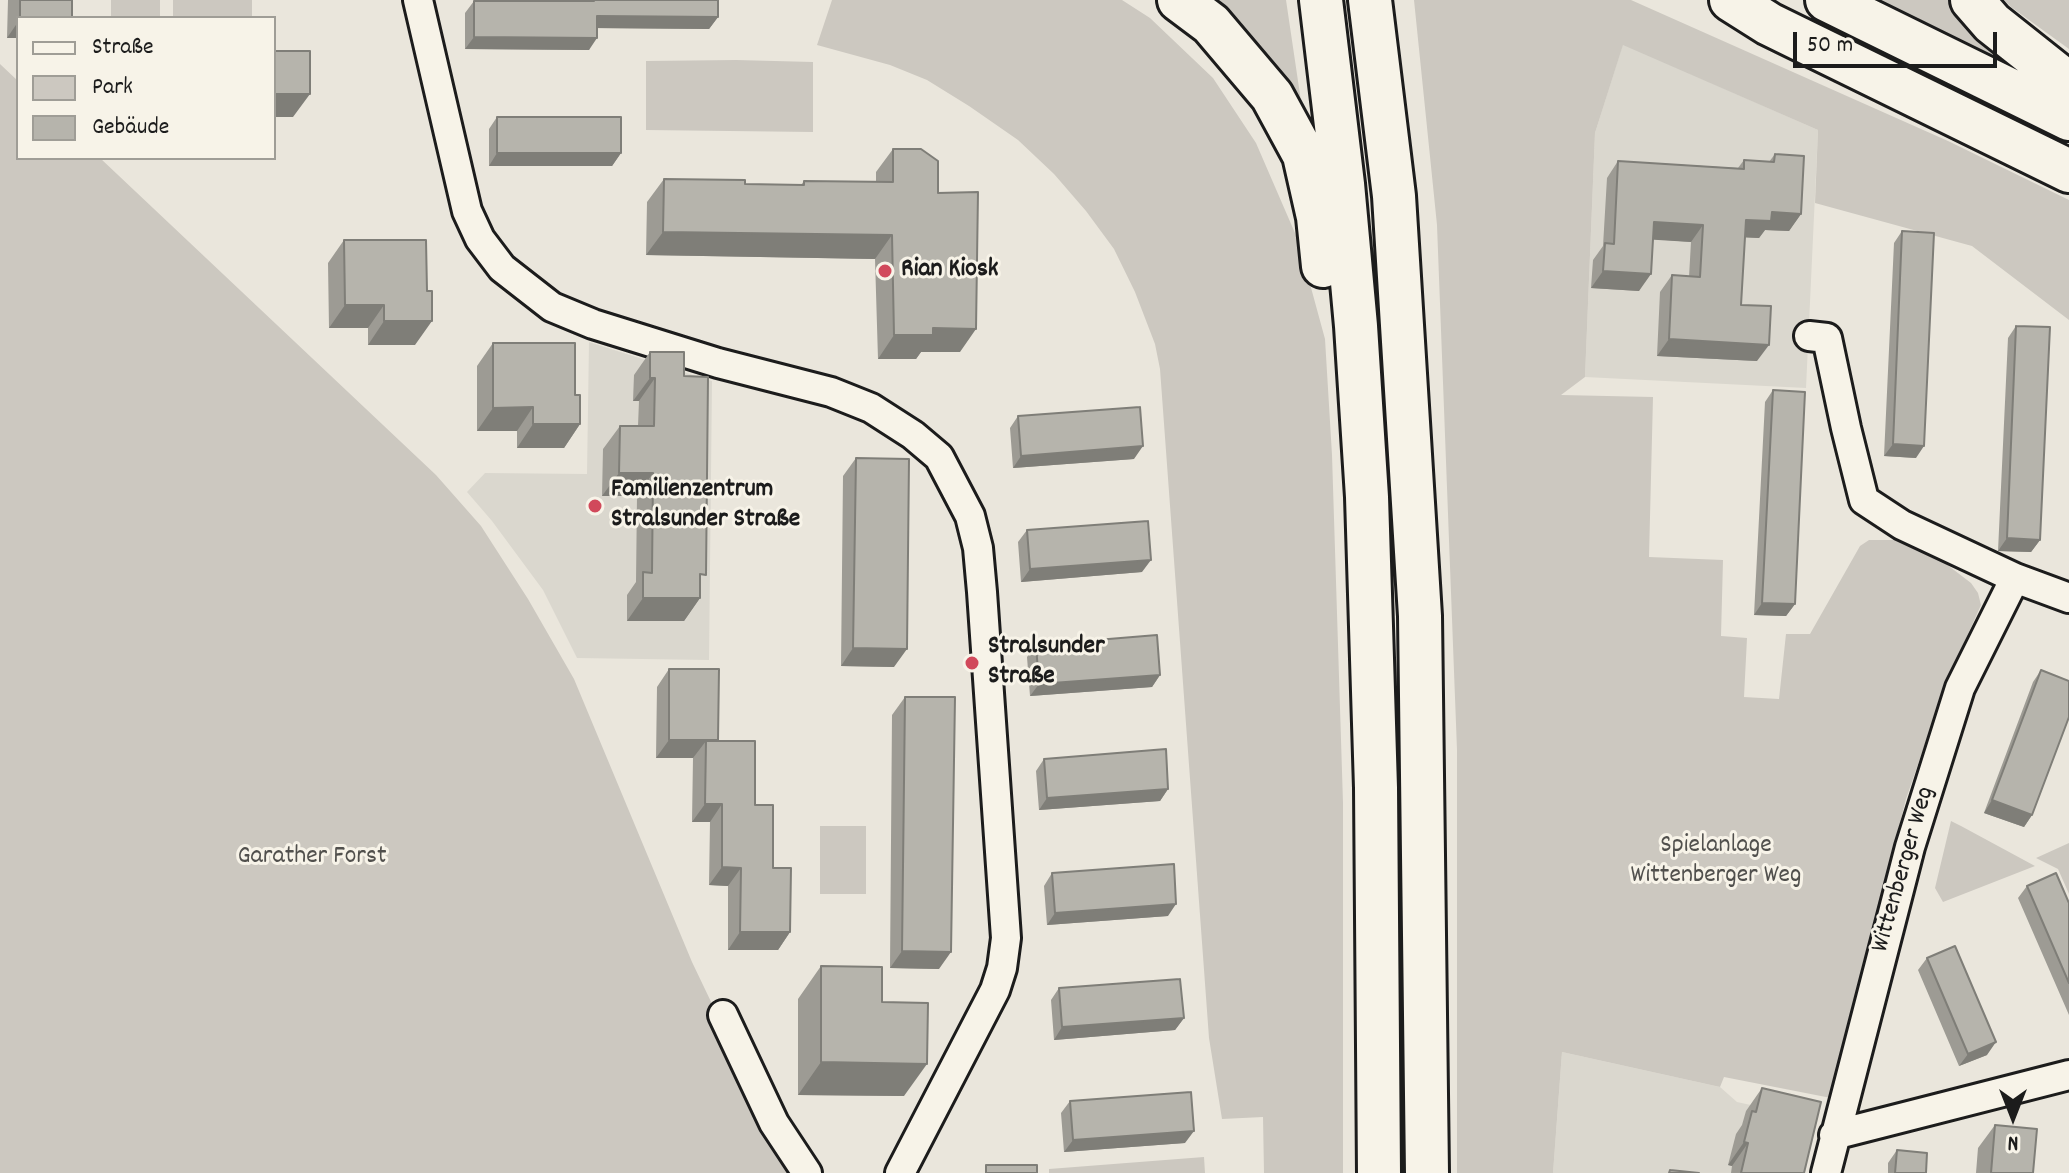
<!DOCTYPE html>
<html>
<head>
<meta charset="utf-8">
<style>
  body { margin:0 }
  #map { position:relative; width:2069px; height:1173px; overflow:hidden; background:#eae6dc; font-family:Dekko,sans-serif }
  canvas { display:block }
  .legend { position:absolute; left:16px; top:16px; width:260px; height:144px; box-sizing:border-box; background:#f7f3e8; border:2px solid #9f9d96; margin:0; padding:10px 14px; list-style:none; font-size:24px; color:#1c1c1c }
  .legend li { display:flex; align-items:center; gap:16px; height:40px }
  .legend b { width:40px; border:2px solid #9f9d96 }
  .north { position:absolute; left:1973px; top:1077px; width:80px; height:80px; -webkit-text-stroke:6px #f7f3e8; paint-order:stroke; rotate:180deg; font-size:22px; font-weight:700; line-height:32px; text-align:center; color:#1c1c1c }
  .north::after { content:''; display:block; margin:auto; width:28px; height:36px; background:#1c1c1c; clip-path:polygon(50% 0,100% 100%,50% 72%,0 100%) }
  .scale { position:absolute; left:1793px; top:32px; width:204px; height:36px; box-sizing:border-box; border:4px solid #1c1c1c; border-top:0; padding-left:10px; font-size:24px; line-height:28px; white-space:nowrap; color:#1c1c1c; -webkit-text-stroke:6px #f7f3e8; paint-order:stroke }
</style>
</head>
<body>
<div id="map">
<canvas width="2069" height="1173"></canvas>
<ul class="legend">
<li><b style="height:10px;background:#f7f3e8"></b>Straße</li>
<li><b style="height:22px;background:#ccc8c0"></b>Park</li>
<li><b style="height:22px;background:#b6b4ac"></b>Gebäude</li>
</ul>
<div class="north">N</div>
<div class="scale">50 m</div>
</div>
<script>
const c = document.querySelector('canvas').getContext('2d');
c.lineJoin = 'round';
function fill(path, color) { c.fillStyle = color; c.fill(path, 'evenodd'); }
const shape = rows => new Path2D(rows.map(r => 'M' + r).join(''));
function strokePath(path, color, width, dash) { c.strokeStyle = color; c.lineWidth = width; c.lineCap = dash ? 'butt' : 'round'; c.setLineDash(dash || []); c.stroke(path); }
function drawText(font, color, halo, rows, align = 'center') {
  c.font = font + ' Dekko,sans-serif'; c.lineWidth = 6; c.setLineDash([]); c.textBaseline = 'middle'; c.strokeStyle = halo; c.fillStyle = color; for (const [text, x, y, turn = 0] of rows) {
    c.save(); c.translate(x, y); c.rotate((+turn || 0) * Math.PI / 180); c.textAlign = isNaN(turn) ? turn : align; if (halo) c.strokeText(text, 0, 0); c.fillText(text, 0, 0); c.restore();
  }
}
fill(shape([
  [1623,44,1818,130,1806,388,1585,377,1595,133],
  [589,342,712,381,709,660,577,658,543,590,492,521,467,492,485,473,587,474],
  [1562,1052,1720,1087,1737,1102,1801,1116,1793,1173,1553,1173]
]), '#dad7ce');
fill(shape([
  [111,0,160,0,160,18,111,18],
  [173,0,252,0,252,18,173,18],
  [832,0,1122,0,1150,18,1213,78,1256,143,1298,240,1325,339,1332,455,1343,803,1343,1173,1264,1173,1263,1117,1222,1119,1209,1038,1160,369,1155,344,1135,292,1114,249,1086,211,1054,174,1018,140,969,106,927,80,890,65,817,45],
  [1202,0,1286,0,1306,135],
  [1414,0,1631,0,1948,141,2069,200,2069,320,1972,246,1815,203,1818,130,1623,45,1595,133,1585,377,1561,395,1653,397,1649,557,1723,560,1721,636,1747,638,1744,697,1779,699,1786,634,1810,634,1860,546,1869,540,1898,540,1937,557,1971,583,1978,593,1981,605,1946,683,1906,799,1831,1098,1724,1077,1720,1087,1562,1052,1553,1173,1457,1173,1457,750,1437,225],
  [1859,0,1949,0,2069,96],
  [2004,0,2069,0,2069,49,2011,7],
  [736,60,813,62,813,132,646,130,646,61],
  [0,64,18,81,18,158,100,158,436,475,481,526,528,599,574,679,692,962,769,1123,799,1173,0,1173],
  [1951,821,1961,826,2035,866,1943,902,1935,888],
  [820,826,866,826,866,894,820,894],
  [2069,843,2069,894,2058,869,2036,858],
  [1204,1157,1205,1173,1049,1173,1049,1169]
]), '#ccc8c0');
const minor = shape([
  [418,0,467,211,480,239,502,268,552,307,593,324,718,363,831,392,871,408,913,435,939,457,970,516,978,548,982,592,1006,938,1002,968,995,990,900,1173],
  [1809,336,1827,338,1846,428,1864,500,1902,525,2015,578],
  [723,1015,774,1123,807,1173],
  [1834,1135,2069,1075],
  [1826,1173,1910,847,1960,688,2015,578,2069,598]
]);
const highway = shape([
  [1179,0,1211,24,1272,96,1304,155,1318,217,1323,266],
  [1321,0,1343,184,1356,326,1367,497,1376,788,1379,1173],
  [1370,0,1394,196,1420,616,1427,1173],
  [1731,0,1769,24,2069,171],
  [1827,0,2069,119],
  [1972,0,1992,23,2069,84]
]);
strokePath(minor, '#1c1c1c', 34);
strokePath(highway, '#1c1c1c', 48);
strokePath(minor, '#f7f3e8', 28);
strokePath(highway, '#f7f3e8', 42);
fill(shape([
  [8,0,72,0,72,18,18,18,18,38,7,38],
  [586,0,718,0,718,17,709,29,597,28,589,50,465,49,465,13,474,1,586,1],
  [497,117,621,153,612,166,489,166,489,129],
  [893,149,938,193,960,352,921,352,916,359,878,359,875,259,646,255,647,202,664,179,745,184,801,185,804,181,876,182,876,172],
  [1775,154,1801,214,1789,231,1765,230,1759,238,1745,237,1741,305,1757,361,1657,356,1660,292,1672,275,1689,277,1691,242,1653,239,1639,291,1591,288,1593,260,1603,246,1607,178,1618,161,1738,168,1744,160,1769,162],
  [1902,231,1916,458,1884,456,1894,243],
  [344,240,415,345,368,345,368,328,329,328,328,263],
  [2016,326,2040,540,2031,552,1998,551,2008,338],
  [493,343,575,395,580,424,564,448,517,448,517,431,477,431,477,366],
  [650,352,684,376,700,582,700,598,684,621,627,621,627,595,636,582,637,496,602,496,603,449,620,426,638,426,639,401,633,401,634,375],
  [1773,390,1795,604,1786,616,1754,615,1765,402],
  [1018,416,1134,459,1013,468,1010,428],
  [856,458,894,667,841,666,843,476],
  [1027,530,1142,572,1021,582,1018,542],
  [1036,645,1160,675,1152,687,1030,696,1027,657],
  [669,669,718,741,755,805,790,932,778,950,728,950,728,886,709,885,710,822,692,822,693,758,656,758,657,687],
  [2041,670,2032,815,2024,827,1984,813,2033,682],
  [905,697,939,969,890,968,892,715],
  [1044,759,1168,789,1160,801,1039,810,1036,771],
  [1052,873,1168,916,1047,925,1044,886],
  [2027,886,2069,903,2069,1015,2018,898],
  [1927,958,1987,1055,1959,1066,1918,970],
  [821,966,882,1002,904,1096,798,1095,798,999],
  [1059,988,1184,1018,1175,1030,1054,1040,1051,1000],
  [1762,1088,1804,1173,1731,1173,1732,1166,1728,1165,1736,1134,1742,1125,1746,1111],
  [1070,1101,1185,1143,1064,1152,1061,1113],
  [1995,1125,2033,1173,1976,1173,1978,1148],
  [1897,1150,1926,1173,1888,1173,1888,1163]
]), '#9d9b94');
fill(shape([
  [597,16,718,17,709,29,589,28],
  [18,22,18,38,7,38],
  [474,37,597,38,589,50,465,49],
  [274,94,310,94,293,117,274,117],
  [497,153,621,153,612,166,489,166],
  [1772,212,1801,214,1789,231,1765,230,1759,238,1734,237,1746,220],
  [1654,222,1703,225,1691,242,1642,239],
  [663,232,892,235,875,259,646,255],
  [1603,271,1651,274,1639,291,1591,288],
  [345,305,384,305,368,328,329,328],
  [384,321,432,321,415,345,368,345],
  [933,328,976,329,960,352,921,352,916,359,878,359,894,335],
  [1669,339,1769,345,1757,361,1657,356],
  [650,378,655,378,639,401,633,401],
  [533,407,517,431,477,431,493,408],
  [533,424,580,424,564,448,517,448],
  [1893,444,1924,446,1916,458,1884,456],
  [1143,446,1134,459,1013,468,1021,456],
  [619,473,653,473,637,496,602,496],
  [2007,538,2040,540,2031,552,1998,551],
  [1151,560,1142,572,1021,582,1030,569],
  [643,598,700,598,684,621,627,621],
  [1762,603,1795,604,1786,616,1754,615],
  [853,648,907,649,894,667,841,666],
  [1160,675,1152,687,1030,696,1039,684],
  [669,740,718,740,706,741,693,758,656,758],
  [1168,789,1160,801,1039,810,1047,798],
  [1992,800,2032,815,2024,827,1984,813],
  [705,804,722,804,710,822,692,822],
  [722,867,741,868,728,886,709,885],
  [1176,904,1168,916,1047,925,1055,913],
  [740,932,790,932,778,950,728,950],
  [902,951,951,952,939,969,890,968],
  [1184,1018,1175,1030,1054,1040,1062,1027],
  [1996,1042,1987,1055,1959,1066,1968,1054],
  [821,1062,927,1064,904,1096,798,1095],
  [1194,1131,1185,1143,1064,1152,1073,1140],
  [1744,1142,1748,1143,1732,1166,1728,1165]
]), '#7f7e78');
const building = shape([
  [20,0,72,0,72,18,20,18,20,0],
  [594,0,718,0,718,17,597,16,597,38,474,37,474,1,594,1,594,0],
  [274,51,310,51,310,94,274,94,274,51],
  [497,117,621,117,621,153,497,153,497,117],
  [893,149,921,149,938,161,938,193,978,192,976,329,933,328,933,335,894,335,892,235,663,232,664,179,745,180,745,184,804,185,804,181,893,182,893,149],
  [1775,154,1804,156,1801,214,1772,212,1771,221,1746,220,1741,305,1771,306,1769,345,1669,339,1672,275,1700,277,1703,225,1654,222,1651,274,1603,271,1605,243,1614,244,1618,161,1744,169,1744,160,1774,162,1775,154],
  [1902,231,1934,233,1924,446,1893,444,1902,231],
  [344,240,426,240,427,291,432,291,432,321,384,321,384,305,345,305,344,240],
  [2016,326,2050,327,2040,540,2007,538,2016,326],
  [493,343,575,343,575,395,580,395,580,424,533,424,533,407,493,408,493,343],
  [650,352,684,352,684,376,708,377,706,575,700,574,700,598,643,598,643,572,652,573,653,473,619,473,620,426,654,426,655,378,650,378,650,352],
  [1773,390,1805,392,1795,604,1762,603,1773,390],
  [1140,407,1143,446,1021,456,1018,416,1140,407],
  [856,458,909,459,907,649,853,648,856,458],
  [1148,521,1151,560,1030,569,1027,530,1148,521],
  [1157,635,1160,675,1039,684,1036,645,1157,635],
  [669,669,719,669,718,740,669,740,669,669],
  [2041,670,2069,681,2069,717,2032,815,1992,800,2041,670],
  [905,697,955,697,951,952,902,951,905,697],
  [706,741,755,741,755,805,773,805,773,868,791,868,790,932,740,932,741,868,722,867,722,804,705,804,706,741],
  [1166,749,1168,789,1047,798,1044,759,1166,749],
  [1174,864,1176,904,1055,913,1052,873,1174,864],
  [2056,873,2069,903,2069,983,2027,886,2056,873],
  [1955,946,1996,1042,1968,1054,1927,958,1955,946],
  [821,966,882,967,882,1002,928,1003,927,1064,821,1062,821,966],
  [1180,979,1184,1018,1062,1027,1059,988,1180,979],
  [1762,1088,1821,1102,1804,1173,1741,1173,1748,1143,1744,1142,1752,1111,1756,1112,1762,1088],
  [1191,1092,1194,1131,1073,1140,1070,1101,1191,1092],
  [1995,1125,2037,1129,2033,1173,1991,1173,1995,1125],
  [1897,1150,1927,1153,1926,1173,1895,1173,1897,1150],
  [986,1165,1037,1165,1037,1173,986,1173,986,1165],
  [1670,1170,1699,1173,1669,1173,1670,1170]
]);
fill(building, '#b6b4ac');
strokePath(building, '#7f7e78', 2);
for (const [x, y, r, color] of [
  [885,271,8,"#d1495b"],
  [595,506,8,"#d1495b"],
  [972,663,8,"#d1495b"]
]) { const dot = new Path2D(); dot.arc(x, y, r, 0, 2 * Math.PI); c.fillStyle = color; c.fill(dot); strokePath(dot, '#f7f3e8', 3); }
drawText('bold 26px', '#1c1c1c', '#f7f3e8', [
  ["Rian Kiosk",901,271],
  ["Familienzentrum",611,491],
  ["Stralsunder Straße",611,521],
  ["Stralsunder",988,648],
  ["Straße",988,678]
], 'left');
drawText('26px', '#51504d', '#f7f3e8', [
  ["Spielanlage",1716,847],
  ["Wittenberger Weg",1716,877],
  ["Garather Forst",312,858]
]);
drawText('26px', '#1c1c1c', '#f7f3e8', [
  ["Wittenberger Weg",1905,870,-74]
]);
</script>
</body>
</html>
